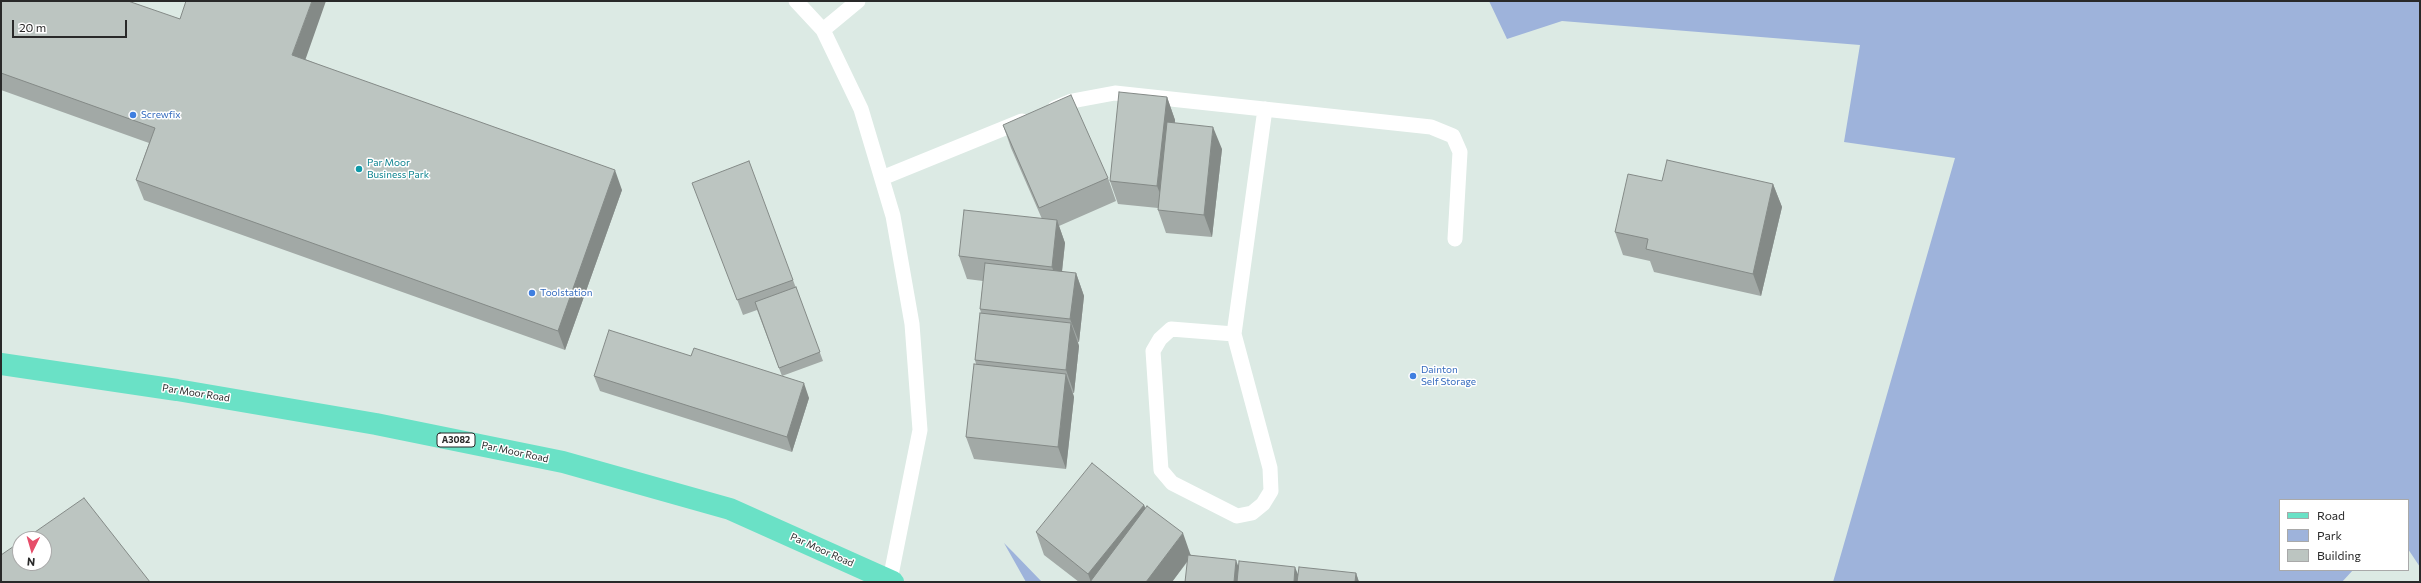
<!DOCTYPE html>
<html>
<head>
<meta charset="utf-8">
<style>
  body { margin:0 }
  #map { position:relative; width:2421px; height:583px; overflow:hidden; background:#dceae4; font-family:Commissioner,sans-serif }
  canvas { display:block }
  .frame { position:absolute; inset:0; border:2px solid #292929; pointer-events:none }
  .legend { position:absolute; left:2279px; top:499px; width:130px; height:72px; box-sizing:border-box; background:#fff; border:1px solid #a9a9a9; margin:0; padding:5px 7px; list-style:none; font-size:12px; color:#292929 }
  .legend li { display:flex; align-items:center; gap:8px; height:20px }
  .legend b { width:20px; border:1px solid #a9a9a9 }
  .north { position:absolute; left:12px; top:531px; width:40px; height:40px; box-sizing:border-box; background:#fff; border:1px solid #a9a9a9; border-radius:50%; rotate:185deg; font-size:11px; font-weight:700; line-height:16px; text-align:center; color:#292929 }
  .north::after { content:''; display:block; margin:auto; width:14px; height:18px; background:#e64d69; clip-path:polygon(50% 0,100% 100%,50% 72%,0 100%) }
  .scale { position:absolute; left:12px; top:20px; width:115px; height:18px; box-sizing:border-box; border:2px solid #292929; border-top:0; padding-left:5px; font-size:12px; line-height:14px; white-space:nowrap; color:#292929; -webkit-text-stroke:3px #fff; paint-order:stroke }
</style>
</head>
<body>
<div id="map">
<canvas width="2421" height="583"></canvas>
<div class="frame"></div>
<ul class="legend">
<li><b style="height:5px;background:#6ae1c6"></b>Road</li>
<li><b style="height:11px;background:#9eb3db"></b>Park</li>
<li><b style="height:11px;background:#bcc5c1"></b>Building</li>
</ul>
<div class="north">N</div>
<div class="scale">20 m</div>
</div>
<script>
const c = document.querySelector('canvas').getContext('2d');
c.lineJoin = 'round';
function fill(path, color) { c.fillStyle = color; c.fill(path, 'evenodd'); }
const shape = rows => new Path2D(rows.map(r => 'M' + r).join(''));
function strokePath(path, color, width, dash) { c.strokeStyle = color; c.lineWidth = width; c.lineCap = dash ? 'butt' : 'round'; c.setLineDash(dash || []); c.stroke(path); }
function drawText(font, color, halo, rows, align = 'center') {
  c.font = font + ' Commissioner,sans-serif'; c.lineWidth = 3; c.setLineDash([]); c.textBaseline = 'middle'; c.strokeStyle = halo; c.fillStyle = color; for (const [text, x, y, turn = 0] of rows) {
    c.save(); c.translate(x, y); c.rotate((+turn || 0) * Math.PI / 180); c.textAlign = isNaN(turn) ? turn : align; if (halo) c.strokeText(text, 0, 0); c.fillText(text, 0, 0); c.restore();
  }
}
fill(shape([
  [1489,1,2420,1,2420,567,2408,549,2408,500,2280,500,2280,570,2353,570,2342,582,1833,582,1955,158,1844,142,1860,45,1562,21,1507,39],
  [1004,543,1013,552,1042,582,1026,582]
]), '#9eb3db');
strokePath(shape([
  [796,1,823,30,861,109,893,216,912,324,920,430,890,580],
  [823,30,858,1],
  [1055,108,1072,101,1115,93,1431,127,1453,136,1460,152,1455,239],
  [882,178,1022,121],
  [1234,334,1171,329,1160,339,1153,351,1161,470,1172,483,1237,516,1252,513,1263,504,1271,491,1270,468,1234,334,1265,109]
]), '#fff', 15);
strokePath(shape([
  [1,364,177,390,376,424,563,462,730,509,893,582]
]), '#6ae1c6', 22);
fill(shape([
  [1,1,180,19,305,59,622,190,565,350,144,200,136,180,149,143,1,90],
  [1167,97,1175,120,1175,123,1222,149,1212,237,1166,233,1158,210,1158,208,1118,204,1110,181],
  [1003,125,1108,178,1116,201,1059,226,1065,243,1062,272,1076,273,1084,296,1079,342,1078,342,1079,346,1074,393,1073,393,1074,397,1066,469,974,459,966,437,976,364,975,360,981,313,980,309,983,281,967,279,959,256,1042,219,1011,148],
  [1662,181,1773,184,1782,207,1761,296,1654,272,1650,261,1623,255,1615,232],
  [698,197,793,280,823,361,782,376,809,398,792,452,600,391,594,376,691,356,782,376,757,310,743,315],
  [1144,505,1146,509,1191,555,1239,567,1298,574,1356,573,1359,582,1185,582,1188,561,1172,582,1079,582,1044,555,1036,532]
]), '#a2a9a6');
fill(shape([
  [312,1,326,1,300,75,292,55],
  [1167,97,1175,120,1166,209,1157,186],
  [1213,127,1222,149,1212,237,1204,215],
  [615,170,622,190,565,350,558,331],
  [1773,184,1782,207,1761,296,1753,274],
  [1057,220,1065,243,1060,289,1052,267],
  [1076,273,1084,296,1079,342,1070,319],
  [1071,323,1079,346,1074,393,1066,370],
  [1066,374,1074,397,1066,469,1058,447],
  [804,383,809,398,792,452,787,437],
  [1144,505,1152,528,1091,582,1088,574],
  [1183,533,1191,556,1172,582,1146,582],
  [1236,560,1244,582,1234,582],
  [1295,567,1301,582,1294,582],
  [1356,573,1359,582,1355,582]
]), '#848a87');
const building = shape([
  [1,1,128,1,180,19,186,1,312,1,292,55,615,170,558,331,136,180,155,128,1,73,1,1],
  [1119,92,1167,97,1157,186,1110,181,1119,92],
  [1071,95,1108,178,1039,208,1003,125,1071,95],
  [1167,122,1213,127,1204,215,1158,210,1167,122],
  [1667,160,1773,184,1753,274,1646,249,1648,239,1615,232,1628,174,1662,181,1667,160],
  [749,161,793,280,737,300,692,183,749,161],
  [964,210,1057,220,1052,267,959,256,964,210],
  [985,263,1076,273,1070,319,980,309,985,263],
  [796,287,820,352,779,368,755,302,796,287],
  [980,313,1071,323,1066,370,975,360,980,313],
  [609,330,691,356,694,348,804,383,787,437,594,376,609,330],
  [974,364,1066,374,1058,447,966,437,974,364],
  [1092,463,1144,505,1088,574,1036,532,1092,463],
  [84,498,150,582,1,582,1,555,20,542,20,563,44,563,44,539,25,539,84,498],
  [1147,506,1183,533,1146,582,1090,582,1147,506],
  [1188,555,1236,560,1234,582,1185,582,1188,555],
  [1239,561,1295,567,1294,582,1237,582,1239,561],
  [1299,567,1356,573,1355,582,1297,582,1299,567]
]);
fill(building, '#bcc5c1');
strokePath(building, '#848a87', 1);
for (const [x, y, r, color] of [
  [133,115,4,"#3f7fe0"],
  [359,169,4,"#0f9aa8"],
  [532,293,4,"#3f7fe0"],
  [1413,376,4,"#3f7fe0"]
]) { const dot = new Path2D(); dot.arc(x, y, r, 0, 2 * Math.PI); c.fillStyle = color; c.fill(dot); strokePath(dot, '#fff', 1.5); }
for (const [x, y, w] of [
  [456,440,38]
]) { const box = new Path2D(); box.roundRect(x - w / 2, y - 7, w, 14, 3); c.fillStyle = '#fff'; c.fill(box); strokePath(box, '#292929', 1); }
drawText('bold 9px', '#292929', null, [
  ["A3082",456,440]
]);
drawText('10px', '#366cbe', '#fff', [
  ["Screwfix",141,115],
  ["Toolstation",540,293],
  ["Dainton",1421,370],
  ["Self Storage",1421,382]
], 'left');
drawText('10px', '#0d838f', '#fff', [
  ["Par Moor",367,163],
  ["Business Park",367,175]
], 'left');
drawText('10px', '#292929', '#fff', [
  ["Par Moor Road",196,393,9],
  ["Par Moor Road",515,452,12],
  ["Par Moor Road",822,550,24]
]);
</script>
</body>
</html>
